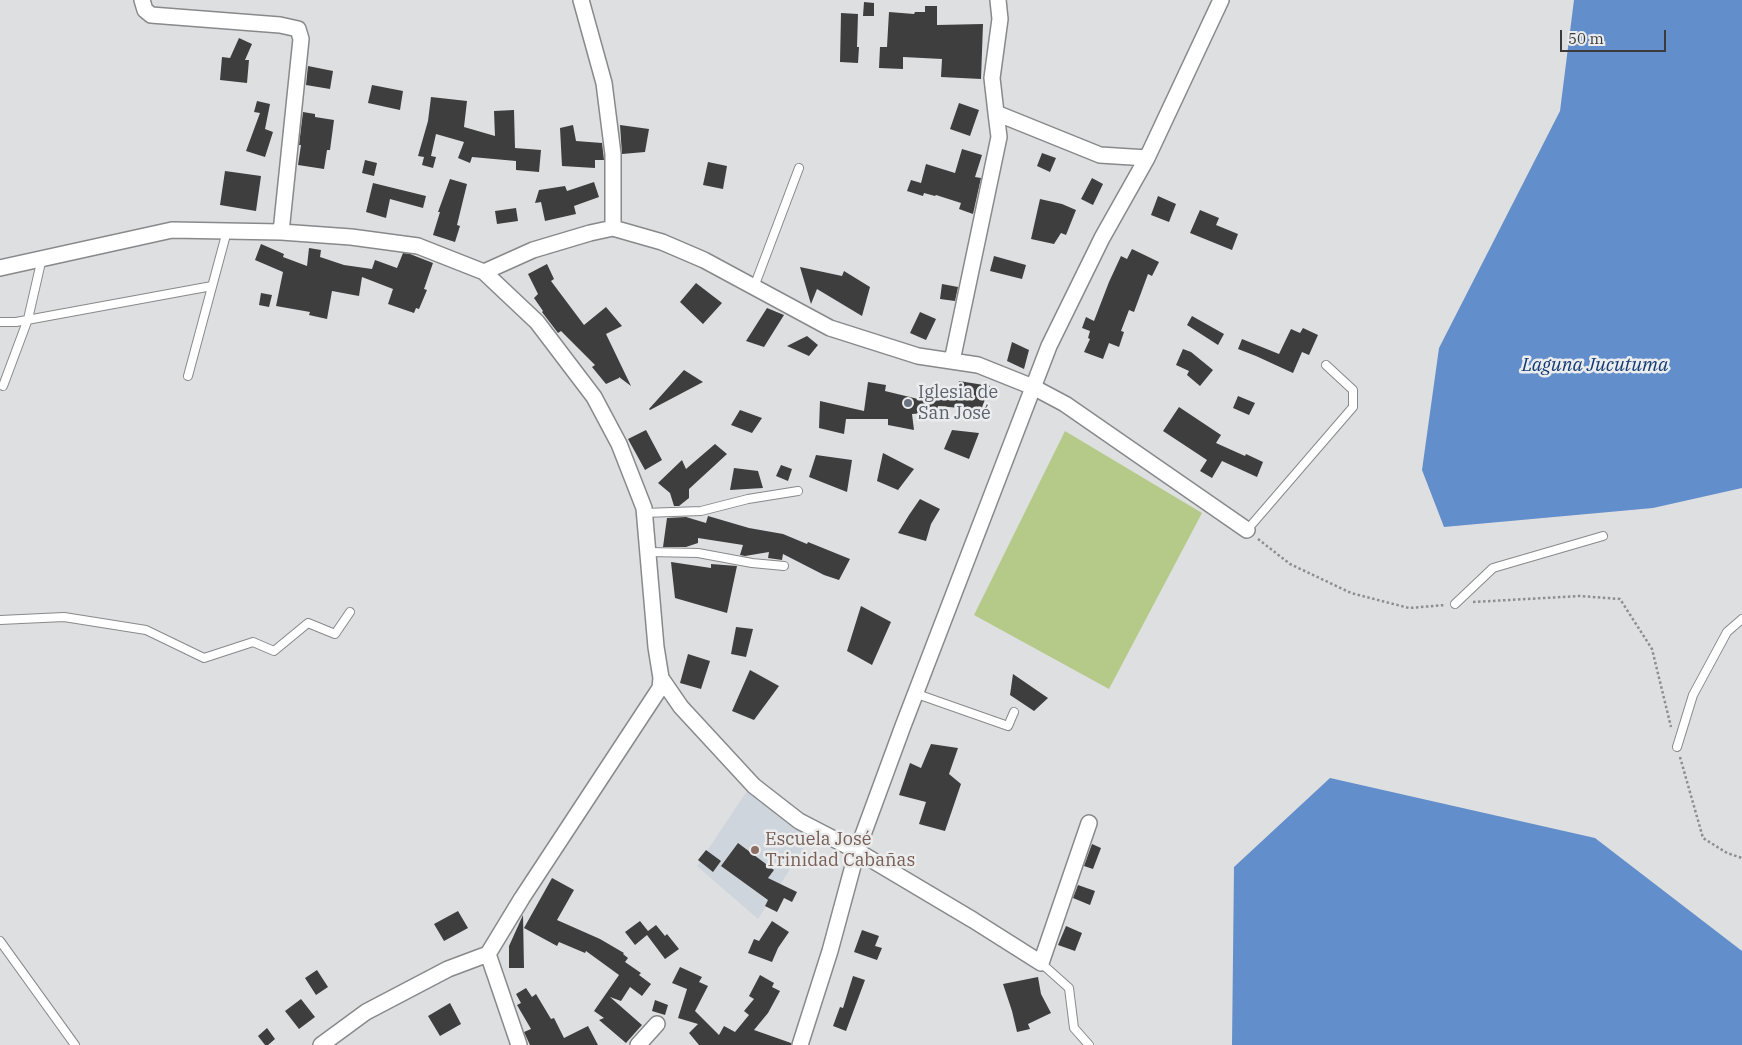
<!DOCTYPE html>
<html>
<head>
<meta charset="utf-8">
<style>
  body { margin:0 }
  #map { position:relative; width:1742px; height:1045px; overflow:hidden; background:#dedfe0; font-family:"IBM Plex Serif",serif }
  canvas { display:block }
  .scale { position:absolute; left:1560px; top:30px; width:106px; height:22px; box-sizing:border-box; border:2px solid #3b3b3b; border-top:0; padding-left:6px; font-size:15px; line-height:18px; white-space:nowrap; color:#3b3b3b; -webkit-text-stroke:4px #ebeced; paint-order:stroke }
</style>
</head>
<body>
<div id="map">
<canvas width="1742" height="1045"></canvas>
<div class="scale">50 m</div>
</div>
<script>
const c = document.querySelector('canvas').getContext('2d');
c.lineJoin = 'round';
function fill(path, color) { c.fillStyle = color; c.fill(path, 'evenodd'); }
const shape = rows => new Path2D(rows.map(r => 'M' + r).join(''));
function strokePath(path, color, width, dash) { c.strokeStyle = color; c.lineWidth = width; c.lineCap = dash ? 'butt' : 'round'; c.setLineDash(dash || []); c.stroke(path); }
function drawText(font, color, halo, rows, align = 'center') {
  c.font = font + ' "IBM Plex Serif",serif'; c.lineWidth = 5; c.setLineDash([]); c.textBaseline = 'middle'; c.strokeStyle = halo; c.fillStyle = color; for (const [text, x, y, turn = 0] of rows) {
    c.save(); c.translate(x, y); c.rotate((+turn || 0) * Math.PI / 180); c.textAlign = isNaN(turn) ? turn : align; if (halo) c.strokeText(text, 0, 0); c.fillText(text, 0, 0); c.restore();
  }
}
fill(shape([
  [749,788,812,835,758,919,697,866]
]), '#ced5dc');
fill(shape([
  [1065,431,1202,513,1109,689,974,615]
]), '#b5ca89');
fill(shape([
  [1574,0,1742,0,1742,488,1653,508,1444,527,1422,470,1439,348,1560,111],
  [1330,778,1595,838,1742,951,1742,1045,1232,1045,1234,867]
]), '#628ecc');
fill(shape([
  [864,2,874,3,874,16,863,16],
  [925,6,937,6,937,25,983,24,981,79,941,77,942,59,903,57,903,69,879,68,880,47,887,47,889,12,914,14,915,12,925,12],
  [841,13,858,14,857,47,859,47,858,63,840,62],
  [239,38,252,44,245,60,249,60,247,83,220,80,222,57,230,58],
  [308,66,333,71,330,89,306,85],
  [372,85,403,91,400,110,368,103],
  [431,97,467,101,464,127,495,136,494,111,514,110,515,148,541,150,539,172,516,170,516,161,472,157,470,163,458,158,464,142,436,134,431,156,436,157,433,168,422,165,424,157,418,156,428,121],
  [257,101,270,104,265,129,273,132,265,157,246,151,260,113,254,112],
  [959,103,979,110,970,136,950,129],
  [303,112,315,114,315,117,334,120,330,150,327,150,324,169,298,165,301,145,299,145],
  [573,125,576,141,602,143,604,160,595,160,595,168,562,166,560,128],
  [620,125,649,129,645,152,622,154],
  [962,149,982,155,975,177,981,178,973,214,959,209,961,203,936,195,935,196,924,193,923,196,907,191,911,180,921,183,926,164,955,173],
  [1042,153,1056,158,1050,172,1037,166],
  [365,160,377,163,374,176,362,173],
  [708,162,727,166,723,189,703,185],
  [225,171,261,176,256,211,220,205],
  [1092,178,1103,184,1093,205,1081,199],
  [450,179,467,184,457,225,460,226,455,242,433,235,440,212,438,212],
  [594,182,599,197,574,206,576,214,545,221,541,202,535,203,539,190,565,186,567,191],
  [373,183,426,196,423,208,390,199,386,218,366,212],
  [1158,196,1176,204,1169,222,1151,215],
  [1040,199,1062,204,1076,210,1066,235,1061,233,1054,244,1031,239],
  [516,208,518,221,497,224,495,211],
  [1200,210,1219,218,1216,225,1238,234,1232,250,1190,233],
  [261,244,284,254,283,257,307,266,309,248,321,250,320,257,344,265,372,269,375,260,397,268,403,253,410,254,433,263,424,289,427,290,419,309,416,308,414,313,388,304,393,289,362,277,359,296,332,291,327,319,309,315,310,312,276,306,283,272,255,260],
  [1132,249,1159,262,1152,276,1148,274,1134,312,1129,310,1121,331,1124,332,1119,347,1109,343,1103,359,1084,352,1090,339,1088,338,1090,331,1082,328,1086,317,1094,321,1109,282,1121,256,1127,259],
  [994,256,1026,265,1022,279,990,271],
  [547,264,554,279,551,281,584,325,606,307,622,326,606,334,631,386,619,377,619,378,606,384,592,367,595,365,561,331,558,333,542,312,543,311,534,298,538,294,528,274],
  [800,267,842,276,844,271,870,287,862,316,817,289,811,304],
  [696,283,722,303,703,324,680,302],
  [942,284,958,287,955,301,940,299],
  [261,293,272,295,269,307,259,305],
  [767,308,784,315,764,347,746,341],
  [920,312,936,319,926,340,910,333],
  [1192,316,1224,334,1218,345,1187,325],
  [1303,328,1318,335,1309,355,1302,352,1293,373,1256,356,1238,349,1242,339,1279,354,1291,329,1300,333],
  [807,336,818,345,809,356,787,346],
  [1012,342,1029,350,1024,369,1007,361],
  [1183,349,1191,352,1213,370,1200,386,1187,375,1189,371,1176,365],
  [684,370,703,382,650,410,649,409],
  [959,381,990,386,981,410,938,406,937,412,912,414,914,430,888,425,888,419,846,419,844,434,819,428,820,401,864,411,868,382,886,385,885,391,918,399,919,388,958,390],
  [1238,396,1255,403,1249,415,1233,408],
  [1179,407,1221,435,1216,443,1245,456,1246,454,1263,462,1257,477,1222,461,1212,478,1200,471,1207,460,1163,431],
  [740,410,762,418,752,433,731,425],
  [646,430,662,460,645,470,628,439],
  [952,430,979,433,969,459,944,449],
  [715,444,727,454,689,489,689,498,679,506,674,506,670,493,658,483,682,460,686,469],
  [883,453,914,469,898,490,877,481],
  [816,455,852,460,847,492,809,477],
  [781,465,792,469,788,481,776,476],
  [734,468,758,471,763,488,730,490],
  [920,499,940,509,931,524,926,541,898,533,909,515],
  [708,516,749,528,783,534,807,544,808,542,850,559,839,580,824,575,783,554,782,560,768,558,769,552,745,556,740,555,743,545,698,538,698,543,686,547,663,547,667,518,686,517,706,523],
  [671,562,711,568,711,564,737,566,727,613,675,598],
  [861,606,891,622,872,665,847,651],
  [736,627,753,629,746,657,731,654],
  [688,654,710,661,701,689,680,683],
  [750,670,779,686,754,720,732,711],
  [1013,674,1048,698,1034,711,1010,695],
  [931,744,958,748,949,774,961,784,945,831,919,824,926,802,899,795,910,763,921,768],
  [738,843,774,870,768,878,797,892,792,902,784,898,777,912,765,906,768,900,721,866],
  [1092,844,1101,848,1093,869,1084,866],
  [706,850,721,861,713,872,698,860],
  [552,878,574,890,557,920,600,939,624,953,623,954,628,958,625,962,641,973,639,975,651,984,642,996,630,987,621,1001,610,997,642,1025,626,1043,599,1020,604,1018,594,1011,619,975,586,951,585,953,559,942,557,946,524,928],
  [1078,885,1095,891,1090,905,1073,898],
  [458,911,468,928,444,941,434,924],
  [523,915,524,968,509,968,509,946],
  [640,921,648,931,656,925,665,936,667,934,679,949,665,959,647,935,635,945,625,932],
  [772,921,789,932,778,948,772,962,748,953,754,939,759,941],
  [1066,926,1082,933,1075,951,1058,945],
  [862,930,879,936,875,946,882,948,877,960,854,952],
  [680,967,702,977,699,982,708,986,695,1011,719,1035,724,1026,735,1032,749,1015,744,1011,754,999,749,996,760,975,774,983,772,987,780,991,768,1013,754,1030,791,1043,791,1045,699,1045,689,1033,698,1024,678,1018,687,989,672,983],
  [317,970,328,987,316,995,305,978],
  [853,976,865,980,846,1031,833,1026,840,1007,843,1008],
  [1038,977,1041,994,1051,1013,1028,1024,1030,1029,1017,1032,1012,1011,1003,984],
  [526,988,532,997,536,994,551,1019,554,1018,564,1038,588,1026,598,1045,530,1045,524,1032,531,1029,517,1005,521,1003,516,994],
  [301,999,315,1017,299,1029,285,1011],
  [655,1000,668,1005,665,1015,652,1011],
  [450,1003,461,1024,440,1036,428,1016],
  [267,1028,275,1039,268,1045,265,1045,258,1036]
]), '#3e3e3f');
const lane = shape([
  [754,287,799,168],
  [0,322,16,322,212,286],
  [188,376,227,231],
  [3,386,28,319,42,258],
  [644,513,701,511,748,499,798,491],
  [1247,530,1353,407,1353,390,1326,365],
  [648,552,698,553,752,563,784,566],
  [1455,604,1493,568,1603,536],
  [0,620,64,617,146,630,204,658,253,642,274,651,308,623,335,634,350,612],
  [917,694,1008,726,1014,712],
  [1677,747,1693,695,1727,632,1742,619],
  [0,941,75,1045],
  [1041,963,1069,988,1074,1028,1089,1045]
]);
const street = shape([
  [142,0,145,10,151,15,280,25,298,29,301,39,281,232],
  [581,0,604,83,613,154,613,228],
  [998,0,1000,19,992,78,996,113,1100,155,1147,158],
  [0,268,172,230,281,232,351,237,418,246,484,272,537,322,594,397,619,444,644,508,656,647,661,678,660,688,522,898,488,954,448,969,366,1012,321,1045],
  [484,272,533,250,590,233,613,228,662,242,704,260,830,328,918,356,978,365,1033,387,1065,404,1247,530],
  [952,361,999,137,996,113],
  [661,678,681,707,754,786,799,821,857,851,973,920,1041,963,1089,823],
  [488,954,519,1045],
  [638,1045,657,1024],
  [800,1045,830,951,857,851,903,726,1049,346,1102,238,1147,158,1221,0]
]);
strokePath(lane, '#88898a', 10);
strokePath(street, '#88898a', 18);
strokePath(shape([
  [1258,539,1290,564,1351,593,1409,608,1445,605],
  [1473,602,1580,596,1620,599,1652,649,1671,727],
  [1680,757,1703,838,1727,853,1742,858]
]), '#8d8e8e', 2.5, [2.5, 2.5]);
strokePath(lane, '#fff', 8);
strokePath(street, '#fff', 15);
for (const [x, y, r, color] of [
  [908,403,5,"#6b7280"],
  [755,850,5,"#8d6e63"]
]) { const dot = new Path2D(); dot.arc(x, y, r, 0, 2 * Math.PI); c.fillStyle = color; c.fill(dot); strokePath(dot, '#ebeced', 2); }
drawText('18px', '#5b616d', '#ebeced', [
  ["Iglesia de",918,393],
  ["San José",918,414]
], 'left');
drawText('18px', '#785e54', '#ebeced', [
  ["Escuela José",765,840],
  ["Trinidad Cabañas",765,861]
], 'left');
drawText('italic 19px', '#0f3a74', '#ebeced', [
  ["Laguna Jucutuma",1595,366]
]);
</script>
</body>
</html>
